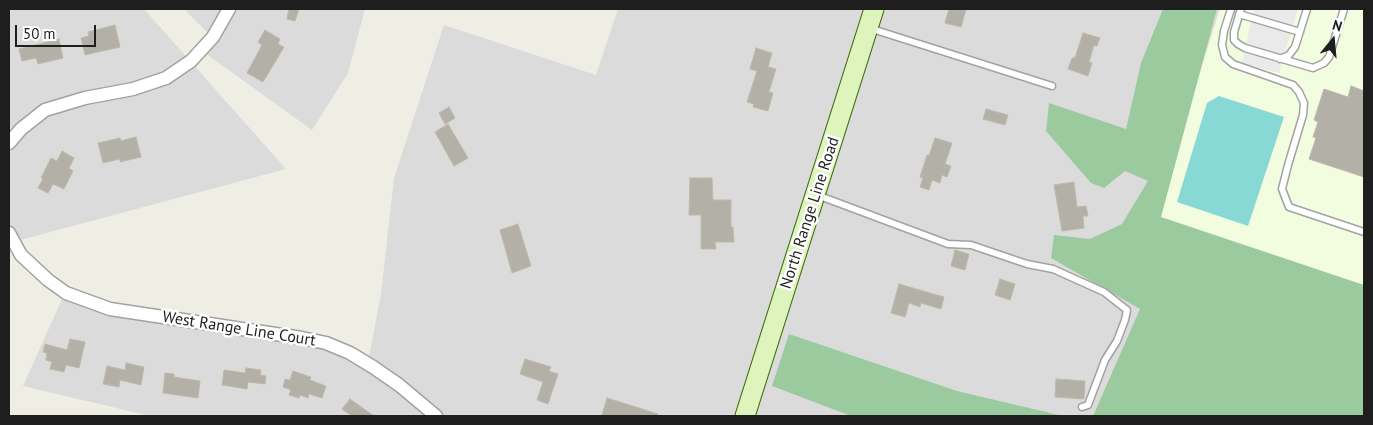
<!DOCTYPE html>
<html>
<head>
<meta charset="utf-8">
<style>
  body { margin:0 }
  #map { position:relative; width:1373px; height:425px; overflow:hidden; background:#eeeee4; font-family:"PT Sans",sans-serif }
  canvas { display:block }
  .frame { position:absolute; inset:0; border:10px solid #1e1e1e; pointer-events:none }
  .north { position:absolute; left:1308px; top:15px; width:50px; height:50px; -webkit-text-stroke:4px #fff; paint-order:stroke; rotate:17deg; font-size:14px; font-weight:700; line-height:20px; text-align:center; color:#1e1e1e }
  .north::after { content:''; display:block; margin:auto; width:18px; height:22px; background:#1e1e1e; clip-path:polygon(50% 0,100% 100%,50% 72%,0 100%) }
  .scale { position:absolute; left:15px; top:25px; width:81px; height:22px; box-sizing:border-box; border:2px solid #1e1e1e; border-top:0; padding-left:6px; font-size:15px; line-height:18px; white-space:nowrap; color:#1e1e1e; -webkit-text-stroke:4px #fff; paint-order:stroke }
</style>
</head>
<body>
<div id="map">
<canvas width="1373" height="425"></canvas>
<div class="frame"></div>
<div class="north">N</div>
<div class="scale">50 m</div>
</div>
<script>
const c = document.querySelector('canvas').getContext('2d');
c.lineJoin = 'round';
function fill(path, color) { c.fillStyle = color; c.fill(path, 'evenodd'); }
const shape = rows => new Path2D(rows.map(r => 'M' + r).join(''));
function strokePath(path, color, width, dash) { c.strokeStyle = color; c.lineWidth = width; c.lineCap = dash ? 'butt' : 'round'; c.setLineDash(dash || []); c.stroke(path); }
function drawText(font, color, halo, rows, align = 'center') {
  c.font = font + ' "PT Sans",sans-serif'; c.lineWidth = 5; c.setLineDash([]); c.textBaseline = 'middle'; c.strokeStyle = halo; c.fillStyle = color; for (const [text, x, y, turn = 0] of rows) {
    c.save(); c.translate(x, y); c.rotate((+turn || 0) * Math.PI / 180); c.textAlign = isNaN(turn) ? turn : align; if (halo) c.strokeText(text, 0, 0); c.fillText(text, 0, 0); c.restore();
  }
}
fill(shape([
  [9,9,144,9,286,169,9,243],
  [184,9,365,9,348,73,312,130,205,53,215,40],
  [618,9,867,9,738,416,150,416,23,386,62,299,119,317,301,343,327,348,367,367,381,294,394,178,444,25,596,75],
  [881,9,1220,9,1128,302,1364,378,1364,416,752,416]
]), '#dcdbdb');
fill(shape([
  [1220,9,1364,9,1364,378,1127,302]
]), '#f2fddf');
fill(shape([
  [1163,9,1217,9,1161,217,1364,285,1364,416,1093,416,1140,309,1051,258,1054,235,1090,239,1122,224,1148,181,1125,171,1104,188,1091,183,1046,131,1049,103,1126,129,1141,63],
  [789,334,957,391,1063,416,851,416,772,386]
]), '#9cca9f');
fill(shape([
  [1219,96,1284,117,1248,226,1177,202,1207,103]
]), '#88d8d6');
fill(shape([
  [1254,9,1298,9,1279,73,1242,63]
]), '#eaeaea');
const building = shape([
  [289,9,299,9,295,21,287,19,289,9],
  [949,9,966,9,961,27,945,23,949,9],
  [115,25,120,47,85,55,81,38,89,36,88,32,115,25],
  [265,30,280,39,278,44,284,47,263,82,247,73,262,45,258,42,265,30],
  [1083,33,1100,38,1097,46,1094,45,1089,62,1092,63,1088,76,1068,69,1072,58,1075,58,1083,33],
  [59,39,63,58,38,64,36,58,22,61,19,49,59,39],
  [756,48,772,53,768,67,776,69,769,92,773,93,768,111,753,107,754,104,747,102,757,71,750,69,756,48],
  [1351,86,1364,91,1364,177,1309,159,1316,138,1313,137,1318,122,1314,120,1324,89,1348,97,1351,86],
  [449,107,455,118,445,124,439,113,449,107],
  [986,109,1008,115,1005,125,983,119,986,109],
  [448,124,468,158,454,166,435,132,448,124],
  [136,137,141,157,120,162,120,159,103,163,98,143,120,138,121,141,136,137],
  [935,138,952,143,945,164,951,166,947,177,942,175,940,183,932,180,929,190,920,187,923,178,920,177,927,155,929,156,935,138],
  [62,151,74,158,69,168,73,171,64,189,53,184,48,193,38,188,43,179,41,178,51,158,57,161,62,151],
  [690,178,712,178,713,200,731,200,731,227,733,227,734,242,715,242,716,249,701,249,701,215,689,215,690,178],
  [1074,182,1077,207,1086,206,1088,216,1083,216,1084,228,1062,231,1054,185,1074,182],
  [518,224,531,266,512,273,500,230,518,224],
  [955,250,969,254,965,270,951,266,955,250],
  [1000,279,1015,284,1010,300,995,295,1000,279],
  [899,284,944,297,941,309,921,303,920,307,909,303,905,317,891,313,899,284],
  [70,339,85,342,79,368,66,365,64,372,50,369,52,362,46,360,47,353,43,352,45,344,67,350,70,339],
  [525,359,551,367,549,371,558,374,548,404,537,400,543,382,520,374,525,359],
  [126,363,144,367,141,385,120,380,119,387,103,384,107,366,125,370,126,363],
  [246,368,261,370,260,375,266,376,265,384,248,382,247,389,222,385,224,370,245,373,246,368],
  [293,371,311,377,310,380,326,386,322,398,309,394,308,398,300,395,299,398,289,395,291,390,283,387,285,379,290,380,293,371],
  [165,373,174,374,174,377,200,381,198,398,163,393,165,373],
  [1056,379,1085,381,1084,399,1055,397,1056,379],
  [607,398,658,414,657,416,607,416,602,415,607,398],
  [350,399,374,416,352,416,342,409,350,399]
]);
fill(building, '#b3b1a7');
strokePath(building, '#bfbaa8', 1);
const lane = shape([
  [1231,9,1224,31,1222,45,1225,57,1233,64,1293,85,1299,92,1304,103,1303,115,1288,165,1282,189,1289,207,1364,232],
  [1241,9,1234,32,1234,40,1238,44,1245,48,1313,68,1324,63,1329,57,1344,9],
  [1239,14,1300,32],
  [869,28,1052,86],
  [1280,59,1289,55,1295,47,1307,9],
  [817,195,948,244,971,245,1027,264,1053,269,1104,292,1127,310,1125,320,1117,341,1105,360,1088,405,1082,407]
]);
const street = shape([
  [9,143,21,129,45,110,85,98,133,89,166,78,191,61,213,37,229,9],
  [9,233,21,255,48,280,66,293,110,309,302,338,326,343,350,353,373,367,399,385,436,416]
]);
const secondary = shape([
  [745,416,874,9]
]);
strokePath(lane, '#a2a2a2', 9);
strokePath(street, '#a2a2a2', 15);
strokePath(secondary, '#3f6d0c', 21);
strokePath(lane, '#fff', 6);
strokePath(street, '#fff', 12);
strokePath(secondary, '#ddf5bc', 19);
drawText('16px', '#1e1e1e', '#fff', [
  ["North Range Line Road",810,213,-72],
  ["West Range Line Court",239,329,9]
]);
</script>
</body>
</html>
